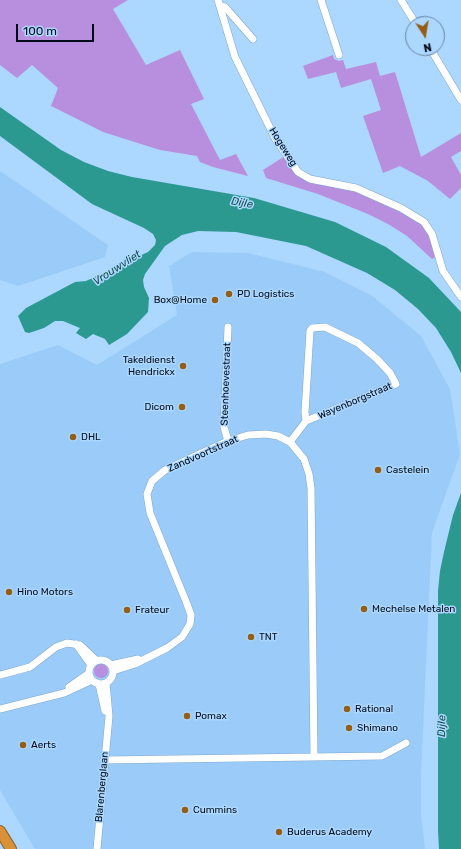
<!DOCTYPE html>
<html>
<head>
<meta charset="utf-8">
<style>
  body { margin:0 }
  #map { position:relative; width:461px; height:849px; overflow:hidden; background:#acd7ff; font-family:Rubik,sans-serif }
  canvas { display:block }
  .north { position:absolute; left:405px; top:16px; width:40px; height:40px; box-sizing:border-box; background:#acd7ff; border:1px solid #6886a3; border-radius:50%; rotate:168deg; font-size:11px; font-weight:700; line-height:16px; text-align:center; color:#010c19 }
  .north::after { content:''; display:block; margin:auto; width:14px; height:18px; background:#955e17; clip-path:polygon(50% 0,100% 100%,50% 72%,0 100%) }
  .scale { position:absolute; left:16px; top:24px; width:78px; height:18px; box-sizing:border-box; border:2px solid #010c19; border-top:0; padding-left:5px; font-size:12px; line-height:14px; white-space:nowrap; color:#010c19; -webkit-text-stroke:3px #acd7ff; paint-order:stroke }
</style>
</head>
<body>
<div id="map">
<canvas width="461" height="849"></canvas>
<div class="north">N</div>
<div class="scale">100 m</div>
</div>
<script>
const c = document.querySelector('canvas').getContext('2d');
c.lineJoin = 'round';
function fill(path, color) { c.fillStyle = color; c.fill(path, 'evenodd'); }
const shape = rows => new Path2D(rows.map(r => 'M' + r).join(''));
function strokePath(path, color, width, dash) { c.strokeStyle = color; c.lineWidth = width; c.lineCap = dash ? 'butt' : 'round'; c.setLineDash(dash || []); c.stroke(path); }
function drawText(font, color, halo, rows, align = 'center') {
  c.font = font + ' Rubik,sans-serif'; c.lineWidth = 3; c.setLineDash([]); c.textBaseline = 'middle'; c.strokeStyle = halo; c.fillStyle = color; for (const [text, x, y, turn = 0] of rows) {
    c.save(); c.translate(x, y); c.rotate((+turn || 0) * Math.PI / 180); c.textAlign = isNaN(turn) ? turn : align; if (halo) c.strokeText(text, 0, 0); c.fillText(text, 0, 0); c.restore();
  }
}
fill(shape([
  [0,171,108,245,105,257,18,286,0,280],
  [192,252,248,253,325,272,371,295,421,336,450,389,460,454,432,533,421,773,421,815,425,849,35,849,0,790,0,364,58,345,97,365,177,315,169,266]
]), '#9bccf9');
fill(shape([
  [0,0,128,0,113,9,146,65,180,50,204,99,191,104,220,160,236,154,248,176,213,167,200,162,197,156,160,150,103,132,51,106,58,88,32,65,17,78,0,65],
  [333,55,334,59,339,61,343,60,346,69,376,62,380,76,395,72,421,157,461,133,461,151,451,157,461,175,461,188,450,199,428,181,400,166,383,173,363,116,381,110,371,79,341,88,336,72,308,79,303,66],
  [285,156,298,174,350,188,401,210,426,227,437,256,432,259,407,236,388,224,368,214,318,194,266,178,263,170],
  '94 671a7 7 0 1 1 14 0a7 7 0 1 1-14 0Z'
]), '#b88fde');
fill(shape([
  [0,107,61,150,84,162,108,171,132,177,254,198,335,222,386,247,429,278,461,312,461,373,451,352,436,328,418,309,395,290,367,273,306,246,236,232,198,231,182,235,165,246,145,274,143,280,144,287,149,298,148,312,127,334,109,345,105,339,93,334,86,339,76,333,80,328,63,321,55,321,44,328,29,333,25,332,18,316,26,308,75,282,86,281,148,252,155,245,156,240,153,234,144,228,92,204,0,136],
  [461,493,461,849,439,849,438,830,438,591,440,571,444,552,453,515]
]), '#2c9991');
const minor = shape([
  [218,0,235,57,275,138,298,172,310,179,356,188,401,208,424,222,432,234,443,271,461,297],
  [321,0,339,55],
  [401,0,416,24],
  [221,6,225,7,253,39],
  [430,48,461,100],
  [228,441,224,427,228,327],
  [290,442,306,421,396,384,390,373,377,359,358,343,325,327,312,328,310,331,305,412,306,421],
  [76,644,91,665],
  '89 672a12 12 0 1 1 24 0a12 12 0 1 1-24 0Z',
  [111,665,138,659],
  [113,671,135,664,167,648,182,637,190,624,191,615,187,604,150,513,147,494,152,481,165,470,228,441,248,435,266,434,278,436,290,442,304,459,309,474,311,488,314,757],
  [0,675,30,667,56,647,67,643,80,645,96,660],
  [99,684,105,711],
  [69,687,89,673],
  [0,709,64,693,92,680],
  [104,760,382,756,406,743],
  [97,849,109,716,106,683]
]);
const highway = shape([
  [0,831,11,849]
]);
strokePath(minor, '#7da7cd', 8);
strokePath(highway, '#8d622e', 12);
strokePath(minor, '#fff', 7);
strokePath(highway, '#d9913a', 10);
for (const [x, y, r, color] of [
  [229,294,4,"#955e17"],
  [215,300,4,"#955e17"],
  [183,366,4,"#955e17"],
  [182,407,4,"#955e17"],
  [73,437,4,"#955e17"],
  [378,470,4,"#955e17"],
  [9,592,4,"#955e17"],
  [364,609,4,"#955e17"],
  [127,610,4,"#955e17"],
  [251,637,4,"#955e17"],
  [347,709,4,"#955e17"],
  [187,716,4,"#955e17"],
  [349,728,4,"#955e17"],
  [23,745,4,"#955e17"],
  [185,810,4,"#955e17"],
  [279,832,4,"#955e17"]
]) { const dot = new Path2D(); dot.arc(x, y, r, 0, 2 * Math.PI); c.fillStyle = color; c.fill(dot); strokePath(dot, '#acd7ff', 1.5); }
drawText('10px', '#010c19', '#acd7ff', [
  ["Hogeweg",283,147,58],
  ["Steenhoevestraat",226,384,-88],
  ["Wayenborgstraat",355,401,-23],
  ["Zandvoortstraat",203,454,-24],
  ["Blarenberglaan",102,787,-85]
]);
drawText('10px', '#010c19', '#acd7ff', [
  ["PD Logistics",237,294],
  ["Box@Home",207,300,"right"],
  ["Takeldienst",175,360,"right"],
  ["Hendrickx",175,372,"right"],
  ["Dicom",174,407,"right"],
  ["DHL",81,437],
  ["Castelein",386,470],
  ["Hino Motors",17,592],
  ["Mechelse Metalen",372,609],
  ["Frateur",135,610],
  ["TNT",259,637],
  ["Rational",355,709],
  ["Pomax",195,716],
  ["Shimano",357,728],
  ["Aerts",31,745],
  ["Cummins",193,810],
  ["Buderus Academy",287,832]
], 'left');
drawText('italic 11px', '#114e49', '#acd7ff', [
  ["Dijle",242,203,10],
  ["Vrouwvliet",117,268,-33],
  ["Dijle",442,726,-89]
]);
</script>
</body>
</html>
